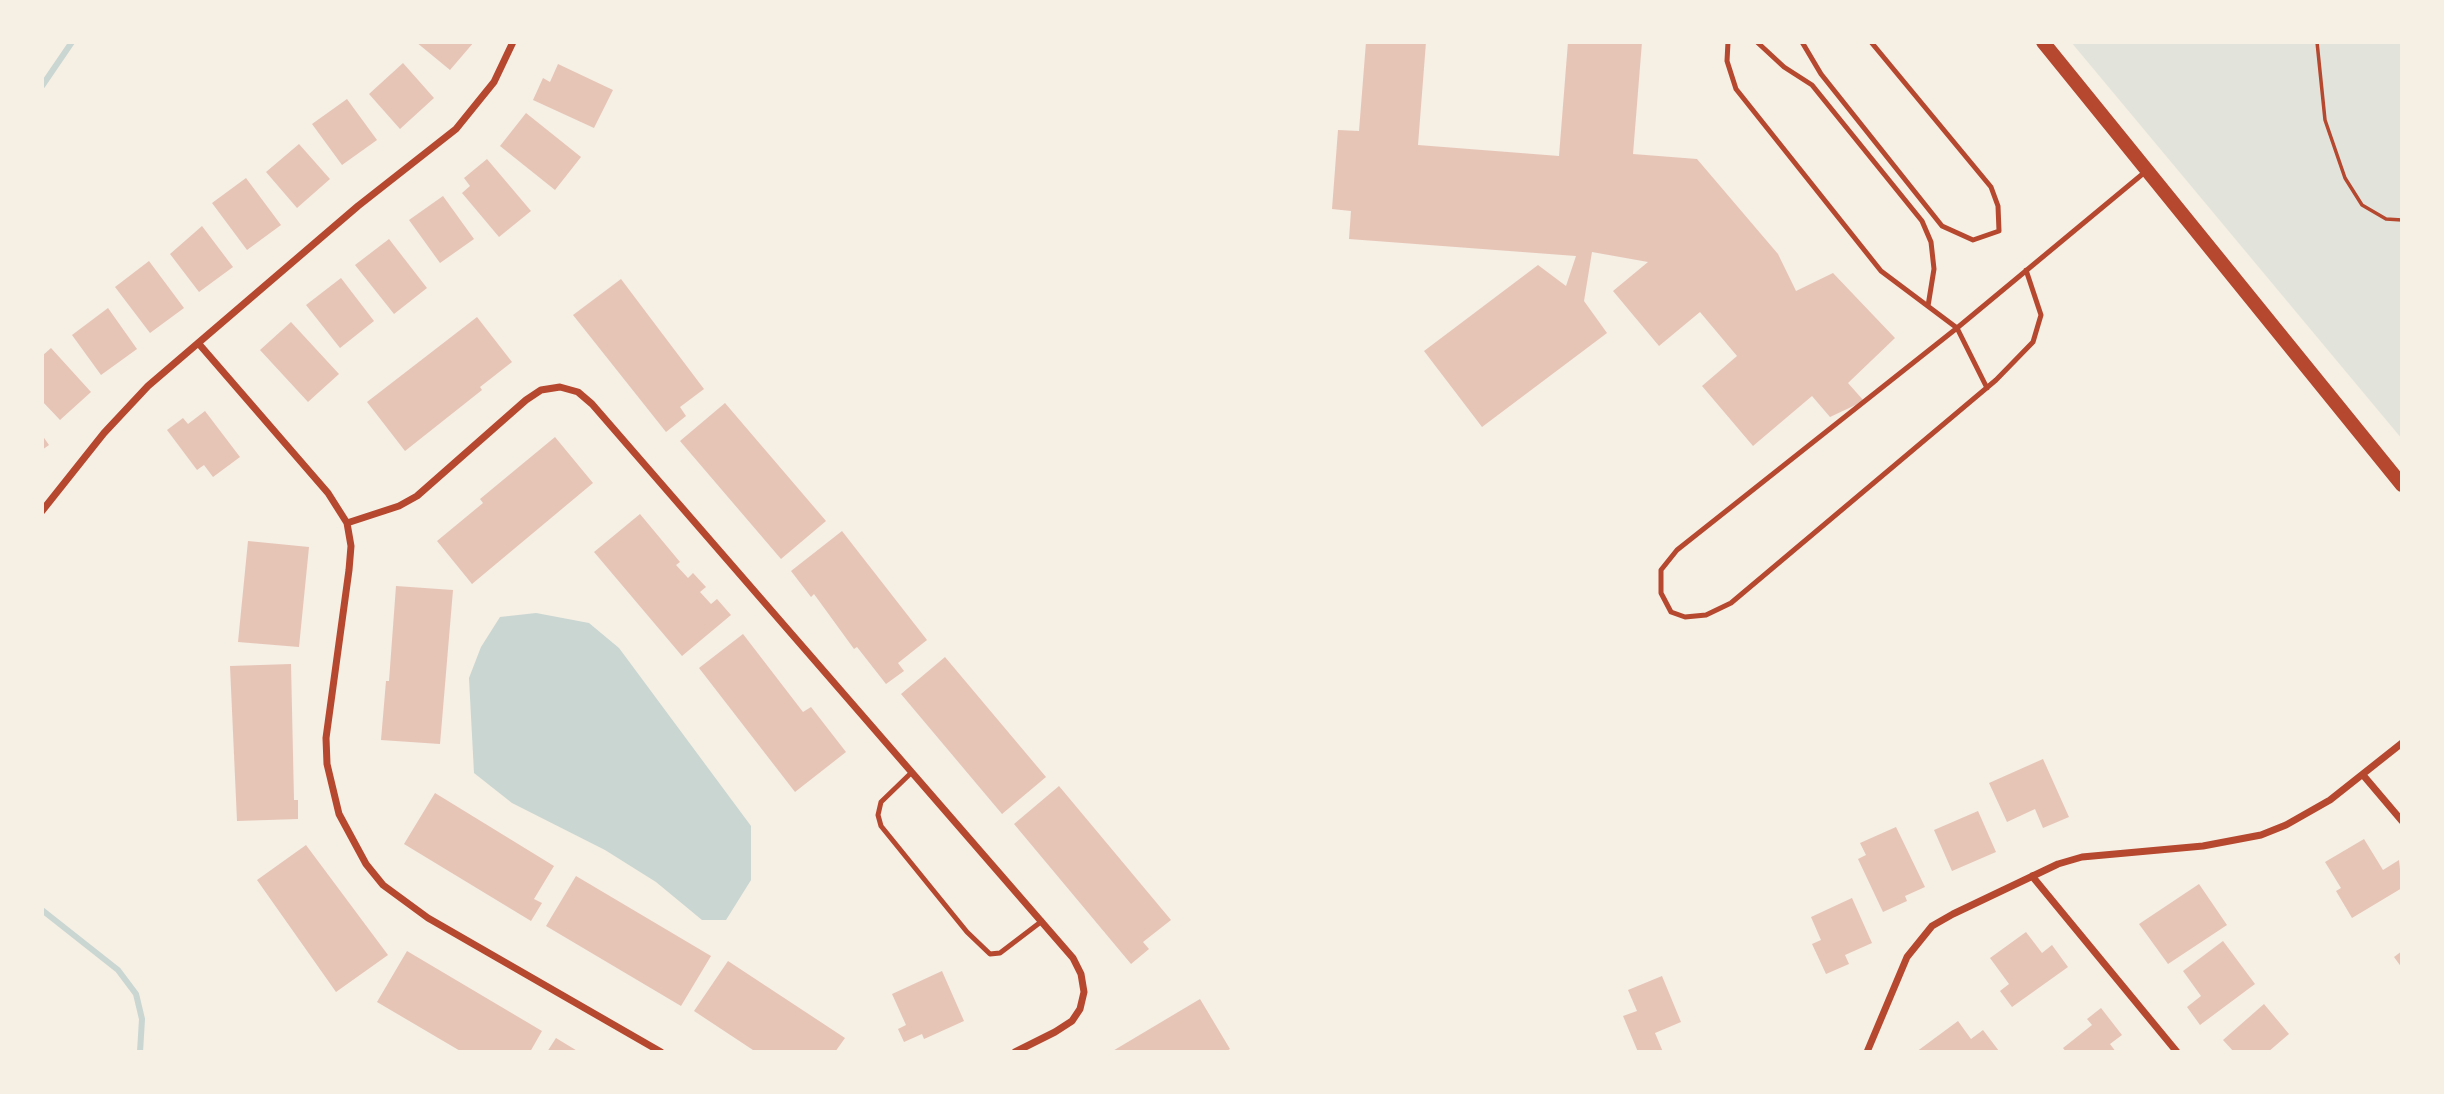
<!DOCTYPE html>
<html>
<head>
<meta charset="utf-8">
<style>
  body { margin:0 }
  #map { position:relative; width:2444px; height:1094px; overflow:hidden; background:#f6efe4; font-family:"Titillium Web",sans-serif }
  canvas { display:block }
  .frame { position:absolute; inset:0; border:44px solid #f6efe4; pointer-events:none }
</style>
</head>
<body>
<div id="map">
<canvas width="2444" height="1094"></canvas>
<div class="frame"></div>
</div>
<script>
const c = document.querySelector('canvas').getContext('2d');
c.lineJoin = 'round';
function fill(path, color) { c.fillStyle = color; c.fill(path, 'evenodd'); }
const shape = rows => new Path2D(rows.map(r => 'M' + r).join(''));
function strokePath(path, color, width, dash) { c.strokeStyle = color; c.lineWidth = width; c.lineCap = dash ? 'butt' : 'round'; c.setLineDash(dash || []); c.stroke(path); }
fill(shape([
  [2071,42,2402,42,2402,439]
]), '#e2e4dc');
fill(shape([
  [536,613,589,623,619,648,751,826,751,880,726,920,702,920,656,882,605,850,512,803,474,773,469,678,481,647,500,617]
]), '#c9d6d2');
strokePath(shape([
  [42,86,72,42],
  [42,910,118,970,136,994,142,1019,140,1052]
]), '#c9d6d2', 6);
fill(shape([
  [416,42,474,42,450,70],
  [1366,42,1426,42,1418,145,1559,156,1568,42,1642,42,1633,154,1697,159,1778,254,1796,291,1833,273,1895,338,1848,383,1864,401,1830,417,1812,396,1753,446,1702,386,1737,356,1700,312,1659,346,1613,291,1648,262,1592,252,1584,301,1607,333,1482,427,1424,351,1538,265,1566,286,1576,256,1349,239,1351,211,1332,209,1338,130,1359,131],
  [403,63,434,98,400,129,369,94],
  [558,64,613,90,594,128,533,100,543,78,550,82],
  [347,99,377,140,342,165,312,124],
  [526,113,581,157,555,190,500,146],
  [299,144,330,179,297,208,266,172],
  [487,159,531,211,499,237,462,193,470,186,464,178],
  [246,178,281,225,247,250,212,203],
  [443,196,474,239,440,263,409,220],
  [202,226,233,267,199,292,170,254],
  [389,239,427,288,394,314,355,265],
  [149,261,184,308,150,333,115,287],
  [341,278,374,321,340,348,306,305],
  [621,279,704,389,680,407,686,416,666,432,573,315],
  [108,308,137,349,101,375,72,335],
  [477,317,512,362,480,387,482,390,405,451,367,402],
  [291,322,339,374,308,402,260,350],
  [51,348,91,392,60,420,42,401,42,356],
  [725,403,826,521,781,559,680,441],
  [205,411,240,457,213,477,204,465,197,470,167,430,183,418,188,424],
  [42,435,49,445,42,450],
  [555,437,593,483,472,584,437,541,483,503,480,499],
  [640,514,680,562,676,565,688,578,693,573,706,587,700,592,711,604,717,599,731,615,682,656,594,552],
  [842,531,927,640,898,663,904,671,886,684,857,647,854,649,814,594,811,597,791,571],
  [248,541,309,547,299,647,238,642],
  [396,586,453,590,440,744,381,740,386,681,389,681],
  [743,634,803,712,811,707,846,752,795,792,699,668],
  [945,657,1046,777,1002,814,901,694],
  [291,664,294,800,298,800,298,819,237,821,230,666],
  [2043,759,2069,817,2043,828,2035,809,2007,822,1989,783],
  [1059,786,1171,920,1143,942,1149,949,1131,964,1014,824],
  [435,793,554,866,534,899,542,903,531,921,404,844],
  [1978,811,1996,852,1952,871,1934,830],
  [1896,827,1925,887,1905,896,1907,901,1883,912,1858,859,1866,855,1860,843],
  [2364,839,2383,870,2399,860,2402,888,2352,918,2336,891,2341,888,2325,862],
  [306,845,388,955,336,992,257,880],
  [576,876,711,956,681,1006,546,926],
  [2199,884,2227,925,2168,964,2139,924],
  [1852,898,1872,943,1845,955,1849,964,1826,974,1812,944,1821,940,1811,917],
  [2026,932,2042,953,2052,945,2068,967,2012,1007,2000,991,2009,984,1990,958],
  [2223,941,2255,984,2200,1025,2187,1007,2201,996,2183,971],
  [407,951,542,1031,530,1052,462,1052,377,1002],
  [2402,951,2402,968,2394,957],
  [728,961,845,1038,835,1052,756,1052,694,1011],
  [942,971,964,1021,924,1039,922,1034,904,1042,898,1029,906,1025,892,994],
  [1662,976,1681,1022,1655,1033,1663,1052,1638,1052,1623,1016,1637,1011,1628,990],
  [1200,999,1230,1049,1225,1052,1111,1052],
  [2264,1004,2289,1034,2268,1052,2234,1052,2223,1040],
  [2101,1008,2122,1035,2110,1044,2116,1052,2066,1052,2063,1048,2092,1025,2087,1019],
  [1958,1021,1971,1039,1983,1030,1999,1051,1916,1052],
  [556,1038,579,1052,547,1052]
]), '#e6c5b7');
strokePath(shape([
  [2317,42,2325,120,2345,178,2362,205,2386,219,2402,220]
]), '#b5482f', 3.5);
strokePath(shape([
  [1728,42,1727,61,1736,89,1881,271,1957,328,1987,388],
  [1757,42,1784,67,1812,85,1922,221,1931,242,1934,269,1928,306],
  [1802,42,1821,74,1942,226,1973,240,1999,231,1998,206,1991,187,1871,42],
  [2026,270,2041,315,2033,342,1996,380,1731,603,1706,615,1685,617,1671,612,1661,593,1661,570,1677,550,1957,328,2145,172],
  [911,773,881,802,878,815,881,826,967,932,990,954,1000,953,1042,921]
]), '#b5482f', 5);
strokePath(shape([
  [199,344,328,493,347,523,351,546,349,570,326,738,327,764,339,814,366,864,383,885,428,918,661,1052],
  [42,511,104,433,148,386,358,206,456,129,494,82,513,42],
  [347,523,399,506,417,496,526,400,541,390,560,387,578,392,592,404,1073,958,1081,974,1084,992,1080,1009,1072,1021,1055,1032,1015,1052],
  [2363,775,2402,821],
  [2032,876,2177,1052],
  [1867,1052,1907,957,1932,926,1953,914,2058,864,2082,857,2203,846,2261,835,2286,825,2330,800,2402,743]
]), '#b5482f', 7);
strokePath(shape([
  [2043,42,2402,485]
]), '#b5482f', 14);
</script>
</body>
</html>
